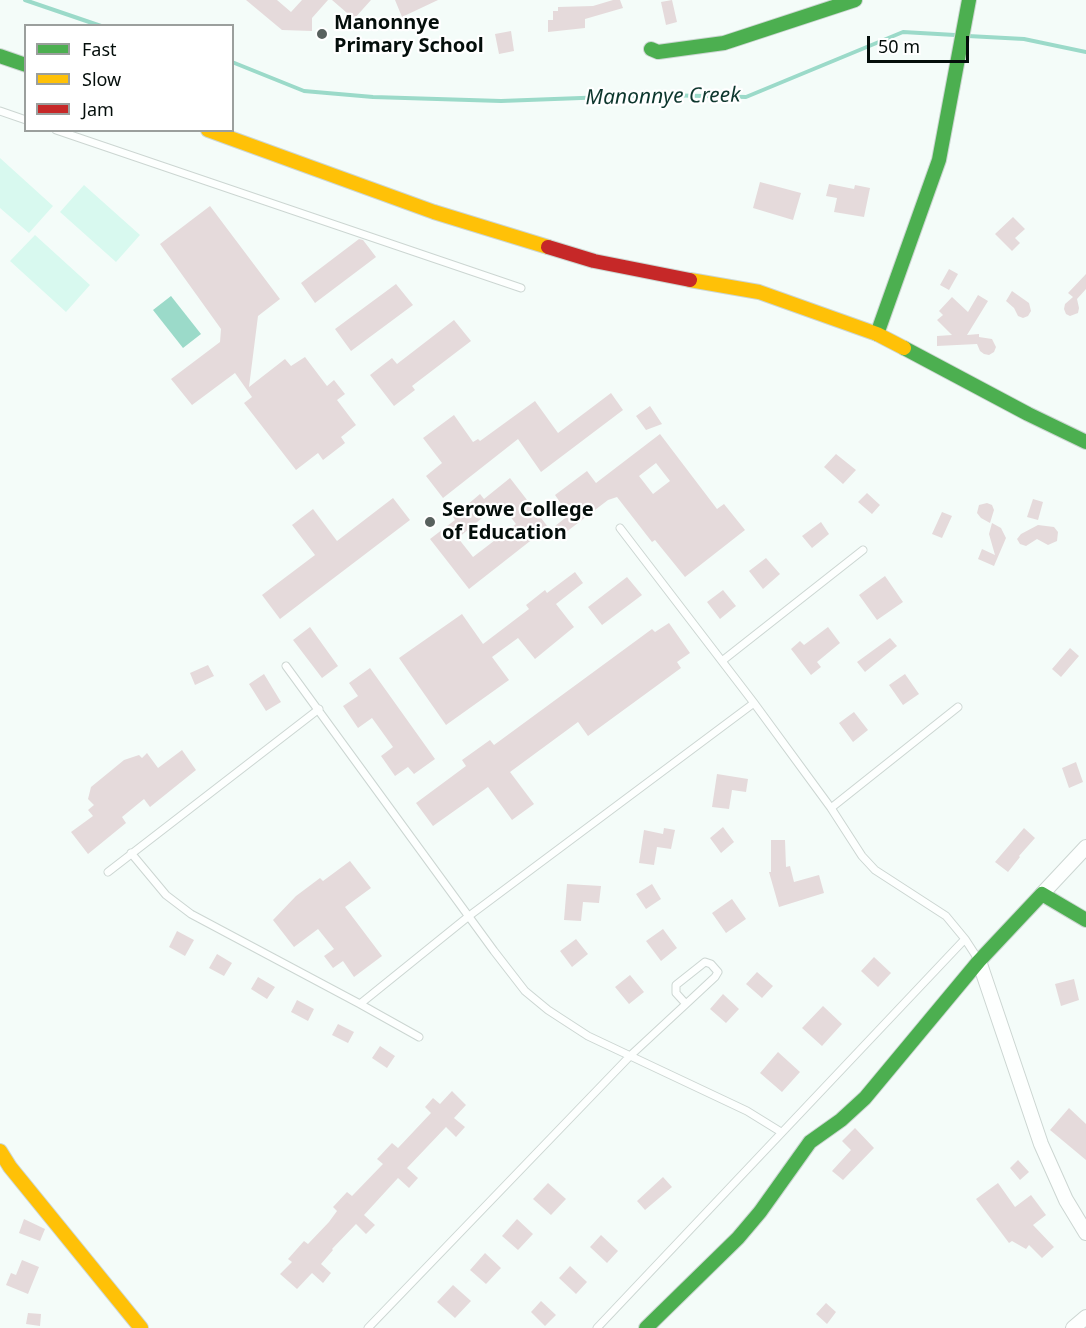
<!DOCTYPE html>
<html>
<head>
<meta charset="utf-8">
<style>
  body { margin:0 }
  #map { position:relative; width:1086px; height:1328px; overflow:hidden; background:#f4fcf9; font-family:"Noto Sans",sans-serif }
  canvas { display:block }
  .legend { position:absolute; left:24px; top:24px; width:210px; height:108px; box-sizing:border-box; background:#fff; border:2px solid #9b9f9d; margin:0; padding:8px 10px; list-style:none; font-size:18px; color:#040e0b }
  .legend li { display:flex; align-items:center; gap:12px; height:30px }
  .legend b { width:30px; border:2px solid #9b9f9d }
  .scale { position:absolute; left:867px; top:36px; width:102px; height:27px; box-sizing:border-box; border:3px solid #040e0b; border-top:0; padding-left:8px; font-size:18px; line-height:21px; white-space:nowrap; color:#040e0b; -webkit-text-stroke:4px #fff; paint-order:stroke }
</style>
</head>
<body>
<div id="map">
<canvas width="1086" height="1328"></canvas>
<ul class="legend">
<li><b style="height:8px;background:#4caf50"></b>Fast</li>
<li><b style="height:8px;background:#ffc107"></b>Slow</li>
<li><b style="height:8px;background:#c62828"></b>Jam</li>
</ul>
<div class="scale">50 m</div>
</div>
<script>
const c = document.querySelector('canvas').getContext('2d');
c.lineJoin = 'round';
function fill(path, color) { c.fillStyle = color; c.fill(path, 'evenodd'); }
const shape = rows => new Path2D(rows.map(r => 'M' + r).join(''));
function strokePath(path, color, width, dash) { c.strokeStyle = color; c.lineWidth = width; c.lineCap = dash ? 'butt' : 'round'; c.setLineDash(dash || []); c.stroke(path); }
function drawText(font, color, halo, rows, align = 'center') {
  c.font = font + ' "Noto Sans",sans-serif'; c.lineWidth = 4.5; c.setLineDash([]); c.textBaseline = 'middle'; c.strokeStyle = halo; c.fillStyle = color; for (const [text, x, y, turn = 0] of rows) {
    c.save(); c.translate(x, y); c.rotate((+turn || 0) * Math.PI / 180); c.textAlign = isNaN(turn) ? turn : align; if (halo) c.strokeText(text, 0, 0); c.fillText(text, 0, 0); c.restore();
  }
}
fill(shape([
  [0,158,53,206,29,233,0,208],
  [84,185,140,235,116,262,60,212],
  [35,235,90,285,66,312,10,261]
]), '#d8f9ef');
fill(shape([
  [171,296,201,334,183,348,153,310]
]), '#9bdac9');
strokePath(shape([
  [25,0,101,26],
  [968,36,1024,39,1086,52],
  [232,62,304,91,373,97,501,101,661,95,746,97,903,32,955,35]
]), '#9bdac9', 4);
fill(shape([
  [246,0,277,0,291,12,302,0,328,0,312,18,312,31,282,30],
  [332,0,371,0,354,19],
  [395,0,438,0,402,17],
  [613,0,620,0,623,8,585,19,585,28,548,32,548,20,553,20,553,11,558,11,558,7,593,6],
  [672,0,677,22,666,25,661,2],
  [511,31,514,51,499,54,495,34],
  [760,182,801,193,793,220,753,208],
  [829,184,854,189,855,185,870,188,864,217,834,212,837,198,826,196],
  [210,206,280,299,258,316,249,387,285,359,291,366,305,357,327,386,334,380,345,394,337,400,356,425,341,437,345,443,323,460,318,453,296,470,244,403,252,397,235,373,192,405,171,379,220,342,221,329,160,244],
  [1013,217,1025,229,1015,238,1020,243,1012,251,995,234],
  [359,239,363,240,376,257,315,303,301,283],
  [949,269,958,274,949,290,940,285],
  [1086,274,1086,289,1077,299,1079,308,1078,313,1070,316,1066,314,1064,309,1065,304,1073,297,1068,293],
  [396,284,413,305,351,351,335,329],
  [1012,291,1029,303,1031,311,1028,316,1023,318,1018,316,1014,308,1006,301],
  [978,295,988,301,967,335,979,334,979,337,992,339,996,347,994,352,989,355,984,354,980,351,977,344,937,346,937,336,952,335,937,320,943,315,939,311,952,297,968,312],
  [454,320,471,341,412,386,415,390,394,406,370,375,392,358,397,364],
  [611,393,623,410,541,472,518,439,443,498,426,476,442,463,423,438,454,415,473,442,478,439,480,441,535,401,558,433],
  [650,406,662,424,646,430,636,416],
  [660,434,717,509,724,504,745,530,685,577,655,540,652,542,617,497,608,500,557,539,550,530,569,515,555,495,587,471,596,483],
  [656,463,670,481,653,494,639,476],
  [836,454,856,470,843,484,824,467],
  [510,478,548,527,469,589,430,539,455,520,453,517,480,494,484,499],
  [500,503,516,524,473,557,458,538],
  [867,493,880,505,872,514,858,502],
  [393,498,410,520,280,619,262,595,315,555,292,525,313,509,337,541],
  [1033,499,1043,502,1038,520,1027,517],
  [987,503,992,505,994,510,990,523,981,518,977,513,979,505],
  [942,512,952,516,942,538,932,534],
  [821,522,829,534,812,548,802,536],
  [992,523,1001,528,1006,538,994,566,978,559,982,549,995,555,989,534],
  [1038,525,1054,527,1058,532,1057,541,1048,545,1037,539,1026,546,1020,544,1017,539,1021,534],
  [766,558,780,574,763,589,749,571],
  [575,572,583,583,556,604,574,627,535,659,518,638,492,657,509,680,446,725,399,658,462,614,483,644,529,609,526,605,545,590,547,593],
  [885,576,903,602,877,620,859,595],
  [627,577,642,595,602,625,588,607],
  [723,590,736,606,720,619,707,602],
  [669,623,690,653,677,662,681,668,588,736,578,722,510,772,534,804,512,820,488,787,433,826,416,803,466,766,462,760,490,740,494,745,652,629,655,632],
  [310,627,338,666,322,678,293,640],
  [828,627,840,643,817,662,821,667,811,675,791,649,800,641,804,645],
  [890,638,897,646,865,672,857,662],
  [1070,648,1079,656,1061,677,1052,669],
  [208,665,214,676,195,685,190,673],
  [370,668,435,759,414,774,408,767,395,776,381,756,393,747,372,718,358,728,343,706,358,696,349,683],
  [264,674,281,702,266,711,249,684],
  [905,674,919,694,903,705,889,685],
  [854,712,868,730,853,742,839,723],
  [182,750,196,770,150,807,144,799,122,817,126,823,88,854,71,832,93,816,88,810,94,805,88,799,91,787,124,760,139,755,142,758,147,753,158,768],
  [1076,762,1083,782,1069,788,1062,768],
  [717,774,748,779,746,792,732,790,729,809,712,807],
  [723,827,734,842,721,853,710,838],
  [664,828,675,830,671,849,657,847,654,865,639,863,644,830,663,834],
  [1024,828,1035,838,1019,856,1020,857,1008,872,995,862],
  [771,840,785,840,786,867,790,866,794,882,819,875,824,893,779,907,769,872,771,872],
  [350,861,371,888,345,907,382,956,354,977,343,961,333,968,324,956,334,949,318,929,294,947,273,920,296,896,320,878,323,881],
  [567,884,601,886,599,903,583,902,581,921,564,920],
  [652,884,661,899,646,909,636,894],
  [732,899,746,919,726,933,712,913],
  [663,929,677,948,661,961,646,941],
  [177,931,194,940,185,956,169,947],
  [576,939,588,954,572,967,560,951],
  [217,954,232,963,224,976,209,968],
  [874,957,891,973,878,987,861,971],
  [757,972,773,986,762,998,746,984],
  [630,975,644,992,629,1004,615,987],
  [258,977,275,987,267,999,251,989],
  [1074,979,1079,1000,1061,1006,1055,984],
  [723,994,739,1009,726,1023,710,1009],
  [297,1000,314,1009,308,1021,291,1012],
  [823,1006,842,1024,822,1046,802,1028],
  [338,1024,354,1032,348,1043,332,1035],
  [380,1046,395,1056,387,1068,372,1058],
  [778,1052,800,1072,782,1092,760,1073],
  [452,1091,466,1105,454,1118,465,1127,456,1137,446,1127,407,1168,418,1178,409,1188,398,1178,364,1215,375,1225,366,1234,356,1224,332,1249,333,1250,321,1264,331,1273,323,1283,312,1273,297,1289,280,1274,292,1262,288,1259,304,1241,308,1244,329,1222,337,1211,333,1207,347,1192,352,1196,383,1164,377,1159,392,1143,398,1148,431,1113,425,1107,433,1098,440,1104],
  [1069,1108,1086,1124,1086,1160,1050,1130],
  [855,1128,874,1148,843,1180,832,1171,851,1150,842,1141],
  [1018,1160,1029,1172,1020,1180,1010,1168],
  [663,1177,672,1187,645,1210,637,1201],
  [548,1183,566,1199,551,1215,533,1199],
  [998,1183,1015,1207,1031,1195,1046,1215,1033,1225,1054,1247,1042,1258,1029,1245,1026,1249,1012,1241,1009,1243,976,1199],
  [24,1219,45,1229,40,1241,19,1233],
  [517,1219,533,1234,518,1250,502,1236],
  [601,1235,618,1251,607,1263,590,1247],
  [485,1253,501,1268,486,1284,470,1270],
  [22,1260,39,1267,28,1294,6,1285,11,1273,16,1275],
  [570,1266,587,1282,576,1294,559,1278],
  [453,1285,471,1301,455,1318,437,1302],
  [541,1301,556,1315,545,1326,531,1312],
  [826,1303,836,1312,827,1324,816,1314],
  [28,1313,41,1314,40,1326,26,1324]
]), '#e5dadb');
const lane = shape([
  [0,111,26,120],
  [56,130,521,288],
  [620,528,754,703,831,808,862,856,875,870,946,916,965,939,978,959],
  [722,661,863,550],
  [286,666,494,951,525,991,548,1010,588,1036,747,1111,781,1132],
  [831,808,958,707],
  [131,853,166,895,191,914,360,1004,469,916,754,703],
  [108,872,319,709],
  [360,1004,419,1037],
  [368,1328,631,1055,686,1004,715,977,718,972,711,964,705,962,676,985,676,993,686,1004],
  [597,1328,965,939]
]);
const street = shape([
  [1042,894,1086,847],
  [979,961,1041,1144,1066,1200,1086,1233],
  [1073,1328,1086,1317]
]);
const fast = shape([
  [651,49,658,52,724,43,855,0],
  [0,56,26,65],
  [877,334,939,160,969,0],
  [904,348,1028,414,1086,442],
  [646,1328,738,1238,760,1212,810,1142,841,1120,865,1098,979,961,1042,894,1086,920]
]);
const slow = shape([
  [208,130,434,212,548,247],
  [690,280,759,292,877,334,904,348],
  [0,1151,10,1167,141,1328]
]);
const jam = shape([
  [548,247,594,261,690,280]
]);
strokePath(lane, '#ccd6d2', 9);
strokePath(street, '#ccd6d2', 16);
strokePath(fast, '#ccd6d2', 16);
strokePath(slow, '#ccd6d2', 16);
strokePath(jam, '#ccd6d2', 16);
strokePath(lane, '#fdfffe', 7);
strokePath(street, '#fdfffe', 14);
strokePath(fast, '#4caf50', 14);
strokePath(slow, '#ffc107', 14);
strokePath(jam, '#c62828', 14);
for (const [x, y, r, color] of [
  [322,34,6,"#58615e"],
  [430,522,6,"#58615e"]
]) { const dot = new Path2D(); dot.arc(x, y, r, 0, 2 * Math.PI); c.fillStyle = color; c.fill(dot); strokePath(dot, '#fff', 2); }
drawText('bold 20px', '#040e0b', '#fff', [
  ["Manonnye",334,23],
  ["Primary School",334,46],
  ["Serowe College",442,510],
  ["of Education",442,533]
], 'left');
drawText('italic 21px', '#0e372e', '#fff', [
  ["Manonnye Creek",663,97,-1]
]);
</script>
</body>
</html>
